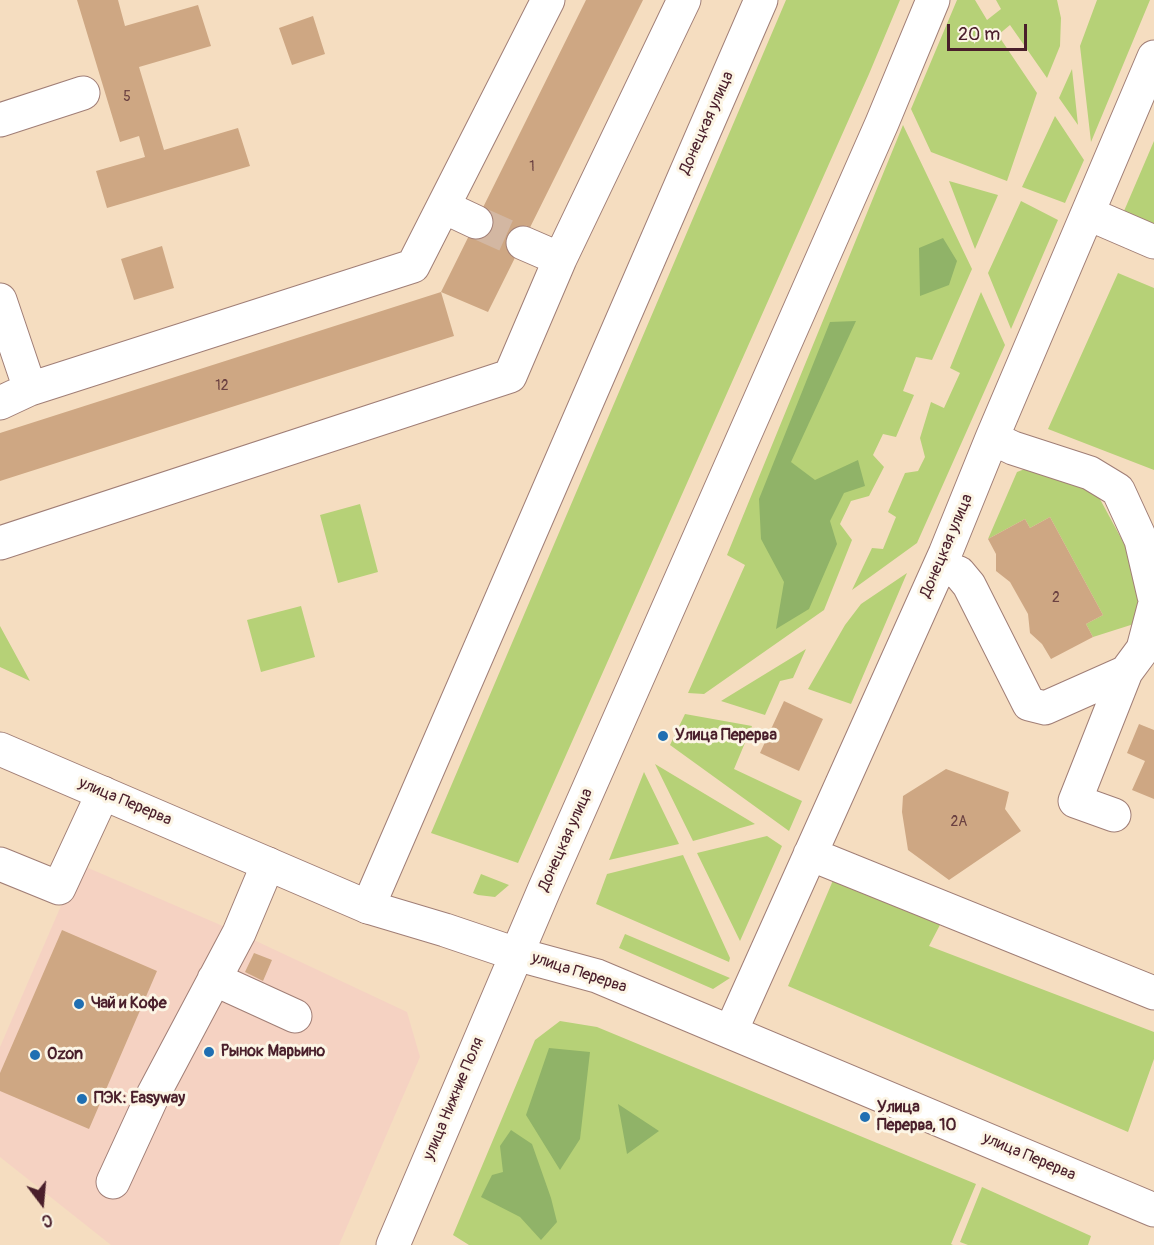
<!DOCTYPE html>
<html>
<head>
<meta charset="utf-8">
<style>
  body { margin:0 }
  #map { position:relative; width:1154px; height:1245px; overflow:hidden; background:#f5ddc0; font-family:Pangolin,sans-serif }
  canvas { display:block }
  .north { position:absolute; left:12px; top:1173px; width:60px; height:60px; -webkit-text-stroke:4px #fcf5e5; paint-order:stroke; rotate:164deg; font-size:16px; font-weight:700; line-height:24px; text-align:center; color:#4a1f2b }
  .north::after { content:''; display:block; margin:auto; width:21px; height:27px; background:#4a1f2b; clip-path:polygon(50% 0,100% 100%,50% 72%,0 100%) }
  .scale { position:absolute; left:947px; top:24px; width:80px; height:27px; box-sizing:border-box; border:3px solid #4a1f2b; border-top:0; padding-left:8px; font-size:18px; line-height:21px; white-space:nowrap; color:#4a1f2b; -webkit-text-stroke:4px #fcf5e5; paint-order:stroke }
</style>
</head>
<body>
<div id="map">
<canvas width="1154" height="1245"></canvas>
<div class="north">С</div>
<div class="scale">20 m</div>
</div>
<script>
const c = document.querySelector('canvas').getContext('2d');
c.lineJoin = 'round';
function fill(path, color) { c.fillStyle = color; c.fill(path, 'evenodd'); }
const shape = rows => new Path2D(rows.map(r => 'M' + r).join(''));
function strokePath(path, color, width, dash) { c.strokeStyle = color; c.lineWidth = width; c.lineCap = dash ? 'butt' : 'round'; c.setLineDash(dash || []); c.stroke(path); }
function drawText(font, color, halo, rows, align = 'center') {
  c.font = font + ' Pangolin,sans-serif'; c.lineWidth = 6; c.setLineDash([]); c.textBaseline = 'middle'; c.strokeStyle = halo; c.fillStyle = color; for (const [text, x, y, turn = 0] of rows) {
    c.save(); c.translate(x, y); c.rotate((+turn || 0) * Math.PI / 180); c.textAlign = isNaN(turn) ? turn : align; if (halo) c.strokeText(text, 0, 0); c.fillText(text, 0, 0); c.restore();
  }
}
fill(shape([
  [79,864,239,933,407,1012,420,1057,339,1245,111,1245,0,1157,0,1047]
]), '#f5d2c2');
fill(shape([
  [786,0,900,0,869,74,518,863,431,833],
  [957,0,975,0,987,20,1001,9,996,0,1057,0,1061,18,1060,46,1047,78,1010,25,998,35,1037,93,1007,181,931,152,911,109],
  [1097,0,1150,0,1091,142,1080,46],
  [1072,69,1078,125,1059,98],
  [1055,116,1084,160,1065,203,1022,187],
  [903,125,972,269,932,360,916,357,903,391,914,395,896,437,883,434,873,455,884,467,869,496,851,501,840,524,852,540,824,610,704,694,688,693,745,565,727,555],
  [1154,141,1154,229,1121,218],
  [949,181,998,195,975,249],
  [1021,201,1058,220,1011,329,988,273],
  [1118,273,1154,288,1154,470,1048,429],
  [981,292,1005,345,917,543,852,590,872,548,883,549,896,517,888,512,905,473,918,471,925,457,920,438,931,402,944,408,960,373,950,368],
  [1030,467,1095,490,1140,573,1137,623,1093,637,1086,624,1103,615,1050,517,1030,528,1025,519,988,539,1017,472],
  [360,504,378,572,338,583,320,515],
  [907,573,851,704,808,689,845,625,861,604],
  [301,606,315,657,261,672,247,620],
  [0,626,30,681,0,667],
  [806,649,793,678,780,681,765,715,721,701],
  [685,714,752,726,734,769,802,801,789,831,670,745],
  [655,764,755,824,693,841],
  [644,772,679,844,609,860],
  [767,836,782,846,740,941,697,853],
  [683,855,730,958,729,962,596,904,607,874],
  [481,874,509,885,495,897,478,895,473,893],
  [834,878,942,921,929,946,1154,1032,1154,1059,1128,1132,788,986],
  [625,934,730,978,713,989,619,948],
  [560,1021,597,1027,976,1184,951,1244,953,1245,469,1245,453,1235,535,1040],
  [982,1187,1091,1236,1088,1245,968,1245,960,1242]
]), '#b6d177');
fill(shape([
  [943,238,957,261,949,285,920,296,919,248],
  [856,321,791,462,815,480,858,460,865,486,844,493,830,521,837,544,809,609,776,629,784,582,761,539,759,499,830,322],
  [549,1048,590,1052,580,1139,560,1170,526,1115],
  [618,1104,659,1131,627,1154],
  [511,1130,532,1144,551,1198,557,1222,541,1240,520,1217,481,1197,492,1175,503,1172,500,1146]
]), '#90b368');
fill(shape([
  [77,0,118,0,125,26,198,5,211,46,139,67,164,150,238,128,250,166,107,208,96,171,145,157,139,136,120,142],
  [586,0,643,0,488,312,441,292],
  [313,16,325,54,292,65,279,28],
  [162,246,174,288,134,300,121,259],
  [441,292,454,336,0,481,0,433],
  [1050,517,1103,615,1086,624,1093,637,1051,659,1042,644,1030,633,1028,614,1010,582,996,571,996,554,988,539,1025,519,1030,528],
  [784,701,823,719,799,771,760,753],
  [1139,724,1154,730,1154,799,1132,790,1145,761,1127,753],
  [946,769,1009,792,1005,809,1021,831,949,880,908,850,902,812,903,796],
  [62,930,157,971,89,1129,0,1091,0,1073],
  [254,953,272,960,263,981,245,972]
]), '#cea783');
strokePath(shape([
  [476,222,523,243]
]), '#d3b7a2', 33, [33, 16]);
const minor = shape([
  [0,120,83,93],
  [444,207,476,222],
  [1089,214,1154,242],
  [523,243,560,259],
  [0,300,30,389,0,403],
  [30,389,413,266,548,0],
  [992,438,1013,448,1090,473,1118,490,1141,540,1154,596],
  [0,543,510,376,560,259,684,0],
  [940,566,959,573,969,585,1029,704,1045,708,1126,672,1143,649,1154,607],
  [1114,815,1075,801,1126,672],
  [810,854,1154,993],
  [0,864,59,888,103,793],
  [368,907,761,0],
  [516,954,597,976,1154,1210],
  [214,979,295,1016],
  [731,1031,945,554,992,438,1154,57],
  [113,1182,153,1095,239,933,268,864]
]);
const major = shape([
  [0,749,368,907,445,930,516,954],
  [393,1245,544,890,882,123,933,0]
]);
strokePath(minor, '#a07e76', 35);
strokePath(major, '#a07e76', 35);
strokePath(minor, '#fff', 33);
strokePath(major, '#fff', 33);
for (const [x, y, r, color] of [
  [663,736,6,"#1f6fb2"],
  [79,1004,6,"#1f6fb2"],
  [209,1052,6,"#1f6fb2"],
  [35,1055,6,"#1f6fb2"],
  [82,1099,6,"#1f6fb2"],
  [865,1117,6,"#1f6fb2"]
]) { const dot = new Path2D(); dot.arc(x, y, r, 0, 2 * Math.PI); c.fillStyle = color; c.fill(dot); strokePath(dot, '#fcf5e5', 2); }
drawText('14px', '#6b4141', null, [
  ["5",127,97],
  ["1",532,167],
  ["12",222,386],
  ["2",1056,598],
  ["2А",959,822]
]);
drawText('16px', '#4a1f2b', '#fcf5e5', [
  ["Донецкая улица",707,123,-66],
  ["Донецкая улица",947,546,-67],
  ["улица Перерва",125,802,23],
  ["Донецкая улица",566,840,-66],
  ["улица Перерва",579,973,18],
  ["улица Нижние Поля",454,1099,-67],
  ["улица Перерва",1029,1157,23]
]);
drawText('bold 16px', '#4a1f2b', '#fcf5e5', [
  ["Улица Перерва",675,736],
  ["Чай и Кофе",91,1004],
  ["Рынок Марьино",221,1052],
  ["Ozon",47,1055],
  ["ПЭК: Easyway",94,1099],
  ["Улица",877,1108],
  ["Перерва, 10",877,1126]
], 'left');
</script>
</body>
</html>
